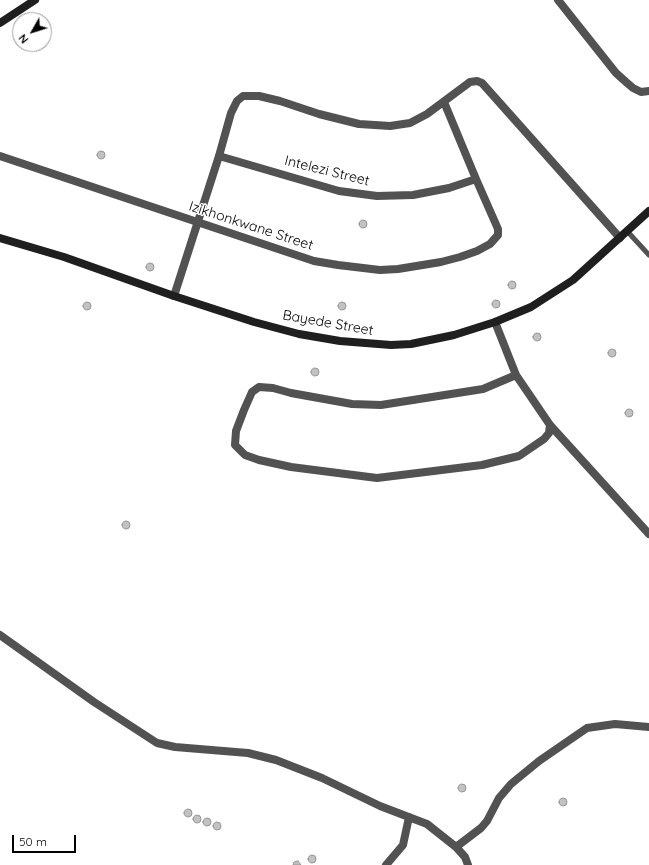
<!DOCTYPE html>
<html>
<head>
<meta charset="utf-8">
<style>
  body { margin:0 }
  #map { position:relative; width:649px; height:865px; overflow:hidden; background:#fff; font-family:Quicksand,sans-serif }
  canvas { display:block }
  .north { position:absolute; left:12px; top:12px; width:40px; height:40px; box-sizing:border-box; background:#fff; border:1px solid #999; border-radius:50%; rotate:231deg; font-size:11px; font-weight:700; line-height:16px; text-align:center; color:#000 }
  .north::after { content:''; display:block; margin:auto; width:14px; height:18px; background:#000; clip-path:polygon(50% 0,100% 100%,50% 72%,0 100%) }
  .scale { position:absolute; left:12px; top:835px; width:64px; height:18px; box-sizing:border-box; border:2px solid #000; border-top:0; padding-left:5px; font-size:12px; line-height:14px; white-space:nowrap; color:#000; -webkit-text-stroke:3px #fff; paint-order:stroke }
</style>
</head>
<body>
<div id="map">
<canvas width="649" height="865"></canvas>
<div class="north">N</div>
<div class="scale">50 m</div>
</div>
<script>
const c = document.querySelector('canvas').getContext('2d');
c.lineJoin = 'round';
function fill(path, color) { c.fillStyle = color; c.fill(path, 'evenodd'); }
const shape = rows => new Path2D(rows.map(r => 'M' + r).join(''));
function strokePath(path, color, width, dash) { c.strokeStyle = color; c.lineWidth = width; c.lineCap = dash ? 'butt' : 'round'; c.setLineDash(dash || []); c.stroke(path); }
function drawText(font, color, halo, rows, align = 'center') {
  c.font = font + ' Quicksand,sans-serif'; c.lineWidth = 3; c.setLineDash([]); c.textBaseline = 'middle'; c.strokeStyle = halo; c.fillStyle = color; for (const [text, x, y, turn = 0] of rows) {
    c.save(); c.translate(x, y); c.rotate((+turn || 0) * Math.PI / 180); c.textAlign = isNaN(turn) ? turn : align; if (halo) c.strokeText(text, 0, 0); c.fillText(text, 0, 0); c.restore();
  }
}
const building = shape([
  '97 155a4 4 0 1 1 8 0a4 4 0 1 1-8 0Z',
  '359 224a4 4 0 1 1 8 0a4 4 0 1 1-8 0Z',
  '146 267a4 4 0 1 1 8 0a4 4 0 1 1-8 0Z',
  '508 285a4 4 0 1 1 8 0a4 4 0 1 1-8 0Z',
  '492 304a4 4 0 1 1 8 0a4 4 0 1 1-8 0Z',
  '338 306a4 4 0 1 1 8 0a4 4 0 1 1-8 0Z',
  '83 306a4 4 0 1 1 8 0a4 4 0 1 1-8 0Z',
  '533 337a4 4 0 1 1 8 0a4 4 0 1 1-8 0Z',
  '608 353a4 4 0 1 1 8 0a4 4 0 1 1-8 0Z',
  '311 372a4 4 0 1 1 8 0a4 4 0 1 1-8 0Z',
  '625 413a4 4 0 1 1 8 0a4 4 0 1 1-8 0Z',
  '122 525a4 4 0 1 1 8 0a4 4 0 1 1-8 0Z',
  '458 788a4 4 0 1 1 8 0a4 4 0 1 1-8 0Z',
  '559 802a4 4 0 1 1 8 0a4 4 0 1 1-8 0Z',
  '184 813a4 4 0 1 1 8 0a4 4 0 1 1-8 0Z',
  '193 819a4 4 0 1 1 8 0a4 4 0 1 1-8 0Z',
  '203 822a4 4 0 1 1 8 0a4 4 0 1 1-8 0Z',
  '213 826a4 4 0 1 1 8 0a4 4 0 1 1-8 0Z',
  '308 859a4 4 0 1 1 8 0a4 4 0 1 1-8 0Z',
  [298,861,301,865,293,865,294,862,298,861]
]);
fill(building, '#c2c2c2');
strokePath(building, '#969696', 1);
strokePath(shape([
  [627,231,649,255]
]), '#525252', 5);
strokePath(shape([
  [558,0,616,73,626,82,633,88,641,92,649,91],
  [0,156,314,261,338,265,380,270,398,269,441,262,460,257,477,251,490,244,498,235,498,229,476,179,444,102],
  [219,156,339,191,377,196,413,195,449,188,476,179],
  [174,296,219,156,231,113,237,101,243,96,259,96,280,101,319,114,359,124,390,126,410,123,427,114,470,82,477,81,482,83,620,238],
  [495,322,516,375,550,425,549,433,544,439,519,456,482,465,377,478,291,467,259,460,245,455,235,445,236,431,244,410,252,392,259,387,273,388,291,393,352,404,381,405,483,389,516,375],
  [550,425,649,534],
  [0,635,94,702,157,743,175,747,248,753,276,760,322,778,380,806,427,824,456,847,465,857,468,865],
  [456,847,481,828,487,821,499,798,511,784,539,761,587,728,615,724,649,727],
  [386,865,403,845,409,817]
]), '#525252', 8);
strokePath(shape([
  [0,23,35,0],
  [0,238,64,257,174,296,254,322,299,334,340,341,391,345,411,344,454,335,495,322,531,307,573,280,649,211]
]), '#1f1f1f', 8);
drawText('14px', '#000', '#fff', [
  ["Intelezi Street",327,171,14],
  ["Izikhonkwane Street",251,226,18],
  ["Bayede Street",328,323,10]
]);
</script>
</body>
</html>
